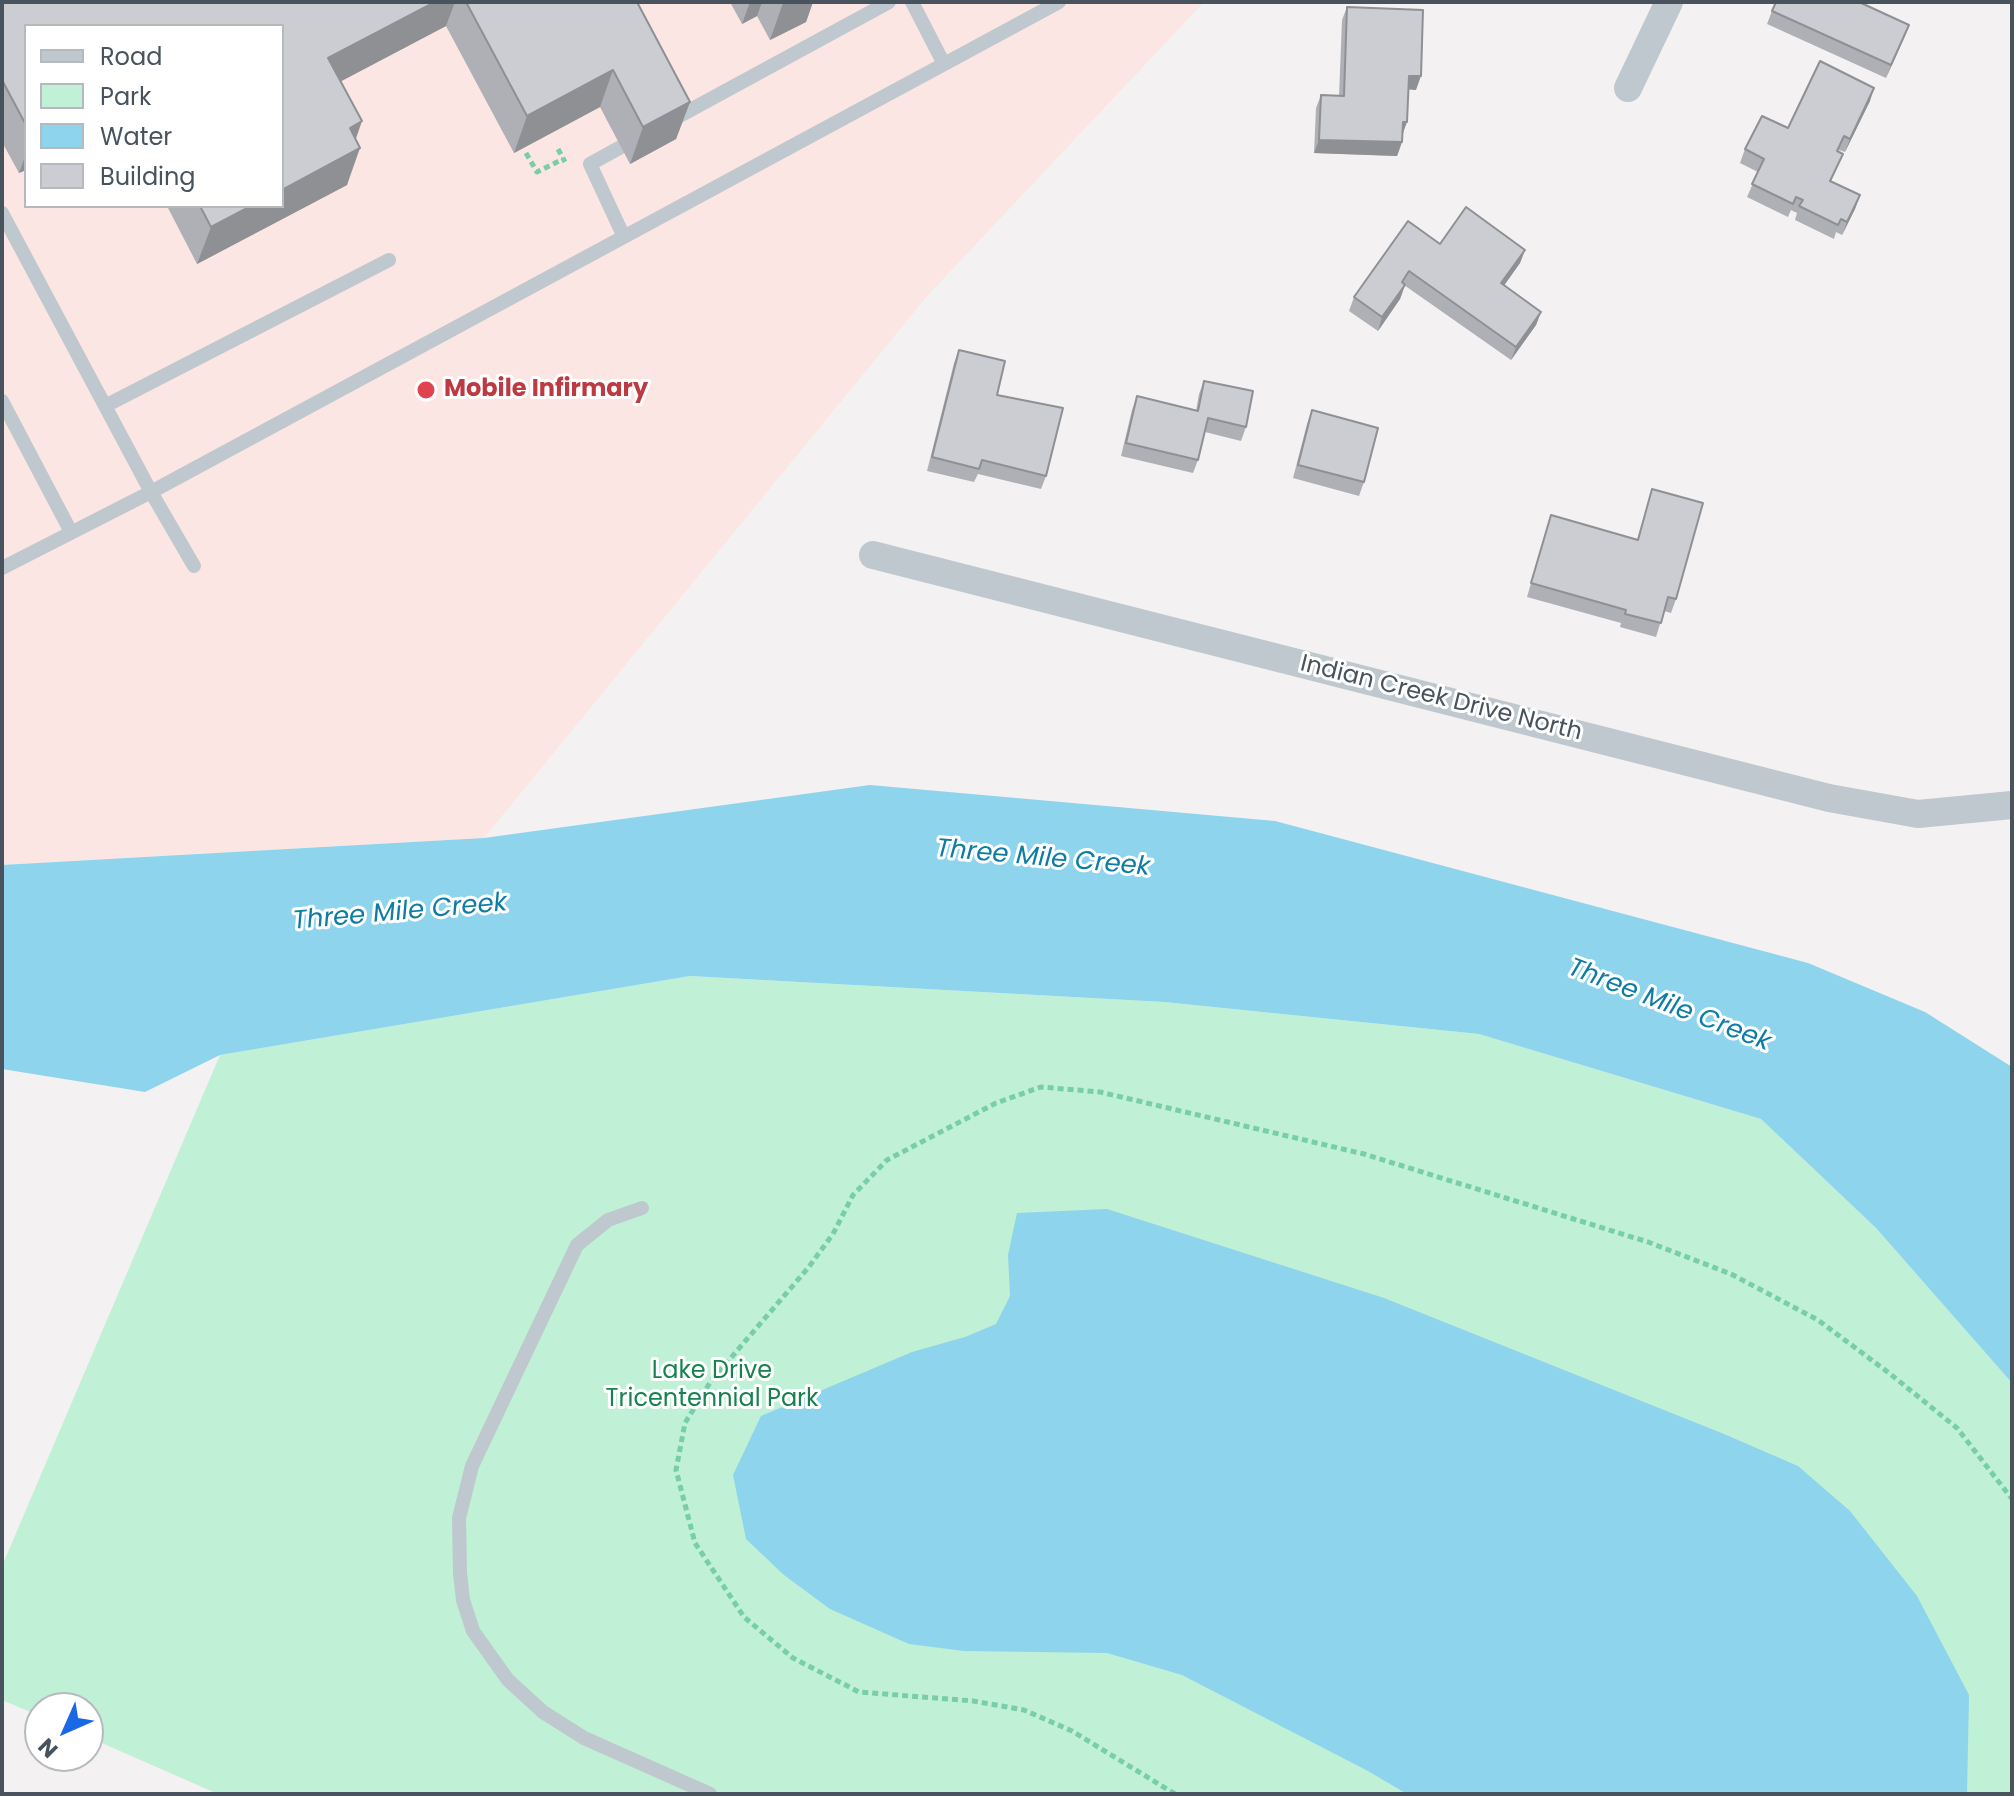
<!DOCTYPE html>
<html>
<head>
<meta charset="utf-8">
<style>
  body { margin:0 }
  #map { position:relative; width:2014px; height:1796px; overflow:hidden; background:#f3f1f1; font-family:Poppins,sans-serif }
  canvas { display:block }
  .frame { position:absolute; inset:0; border:4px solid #48535e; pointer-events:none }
  .legend { position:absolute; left:24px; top:24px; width:260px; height:184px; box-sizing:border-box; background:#fff; border:2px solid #b6babf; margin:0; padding:10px 14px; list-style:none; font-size:24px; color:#48535e }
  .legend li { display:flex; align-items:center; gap:16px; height:40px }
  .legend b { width:40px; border:2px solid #b6babf }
  .north { position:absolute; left:24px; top:1692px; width:80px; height:80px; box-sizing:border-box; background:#fff; border:2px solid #b6babf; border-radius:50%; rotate:225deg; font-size:22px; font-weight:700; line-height:32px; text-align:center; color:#48535e }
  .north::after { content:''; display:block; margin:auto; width:28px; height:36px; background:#1a68e4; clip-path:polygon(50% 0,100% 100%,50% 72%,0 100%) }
</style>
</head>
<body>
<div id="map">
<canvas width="2014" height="1796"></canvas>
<div class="frame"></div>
<ul class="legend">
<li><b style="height:10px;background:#bfc7cf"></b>Road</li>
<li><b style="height:22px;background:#c0f0d5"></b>Park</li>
<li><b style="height:22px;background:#8ed4ec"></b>Water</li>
<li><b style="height:22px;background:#cbcdd3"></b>Building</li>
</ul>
<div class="north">N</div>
</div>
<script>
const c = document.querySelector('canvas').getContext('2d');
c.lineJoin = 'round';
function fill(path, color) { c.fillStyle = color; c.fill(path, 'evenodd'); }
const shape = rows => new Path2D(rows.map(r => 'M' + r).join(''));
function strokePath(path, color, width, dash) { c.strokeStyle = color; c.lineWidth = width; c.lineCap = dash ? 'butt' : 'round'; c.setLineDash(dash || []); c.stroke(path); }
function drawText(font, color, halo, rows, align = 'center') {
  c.font = font + ' Poppins,sans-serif'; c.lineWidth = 6; c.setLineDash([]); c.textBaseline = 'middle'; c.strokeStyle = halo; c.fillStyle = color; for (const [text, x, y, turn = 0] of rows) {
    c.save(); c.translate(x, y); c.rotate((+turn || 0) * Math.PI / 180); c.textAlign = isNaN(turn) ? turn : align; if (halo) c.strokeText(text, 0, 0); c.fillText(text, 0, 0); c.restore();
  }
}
fill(shape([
  [2,2,1204,2,928,295,484,838,2,865],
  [26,26,282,26,282,206,26,206]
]), '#fbe6e3');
fill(shape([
  [690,976,1164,1002,1479,1034,1761,1119,1876,1228,2012,1383,2012,1794,218,1794,88,1737,88,1708,40,1708,40,1716,2,1700,2,1566,220,1055]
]), '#c0f0d5');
fill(shape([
  [870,785,1275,821,1808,963,1925,1012,2012,1067,2012,1383,1876,1228,1761,1119,1479,1034,1164,1002,690,976,220,1055,145,1092,2,1069,2,865,484,838],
  [1107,1209,1384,1298,1724,1434,1798,1466,1850,1511,1917,1596,1969,1695,1967,1794,1407,1794,1368,1771,1182,1675,1107,1653,964,1651,909,1644,830,1609,784,1575,746,1539,733,1475,761,1416,912,1352,965,1337,996,1324,1010,1296,1008,1255,1017,1213]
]), '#8ed4ec');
strokePath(shape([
  [558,149,565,162],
  [526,153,537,172,563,159],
  [1175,1794,1072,1731,1024,1710,973,1701,859,1692,793,1658,744,1617,695,1543,676,1470,685,1423,711,1381,808,1268,833,1234,853,1195,887,1160,996,1103,1041,1087,1100,1092,1364,1154,1648,1242,1731,1274,1818,1320,1889,1373,1957,1428,2012,1499]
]), '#78cea8', 5, [6, 4]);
strokePath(shape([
  [912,2,944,64],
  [672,120,889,2],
  [621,147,590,164,624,237],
  [2,213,151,492,194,566],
  [2,401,71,532],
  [105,406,389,260],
  [2,568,151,492,1059,2],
  [642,1208,608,1220,577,1245,472,1466,459,1518,460,1573,463,1600,473,1631,508,1680,543,1712,584,1738,710,1794]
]), '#bfc7cf', 14);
strokePath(shape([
  [1628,88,1669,2],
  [873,555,1829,798,1918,814,2012,805]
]), '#bfc7cf', 28);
fill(shape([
  [2,2,637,2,690,102,676,139,630,164,600,107,514,153,446,26,341,81,356,139,347,185,197,264,167,206,282,206,282,26,26,26,26,170,19,173,2,142],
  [730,2,813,2,806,22,770,40,757,16,742,24],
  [1347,7,1416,90,1409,89,1402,142,1397,156,1314,153,1316,108,1321,95,1339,96,1342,20],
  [1772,11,1909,25,1886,78,1767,24],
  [1870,101,1845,152,1839,150,1838,152,1843,154,1831,181,1860,195,1855,209,1842,235,1836,232,1834,239,1795,220,1797,213,1791,210,1788,217,1747,197,1758,172,1740,163,1745,149,1788,128],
  [1440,244,1525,250,1520,263,1504,285,1541,312,1536,325,1511,360,1404,285,1405,285,1400,299,1378,331,1349,311,1354,297],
  [959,350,997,395,1046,476,1041,489,978,474,974,482,927,471,954,363],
  [1204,381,1246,427,1241,441,1205,432,1198,460,1193,473,1121,456,1132,410,1137,396,1196,411,1199,394],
  [1312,410,1364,482,1359,496,1293,478,1307,424],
  [1652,489,1676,599,1671,613,1664,611,1656,637,1620,627,1621,623,1527,597,1551,515,1637,540]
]), '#afb0b5');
fill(shape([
  [435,2,455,2,446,26,315,95,328,58],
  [750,2,762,2,757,16,742,24],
  [786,2,813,2,806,22,770,40,783,3],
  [1909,25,1904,38,1886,78,1891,65],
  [613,70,600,107,514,153,527,116],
  [1409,76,1421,76,1416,90,1404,89],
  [1874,88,1870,101,1845,152,1850,139],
  [690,102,676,139,630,164,643,127],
  [362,121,351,153,360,148,347,185,197,264,211,227,251,206,282,206,282,190,350,128],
  [1403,122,1407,122,1402,136],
  [1319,140,1402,142,1397,156,1314,153],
  [26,154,26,170,19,173],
  [1860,195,1855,209,1842,235,1847,222],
  [1525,250,1520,263,1496,297,1501,283],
  [1405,285,1400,299,1378,331,1382,317],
  [1541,312,1536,325,1511,360,1516,347]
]), '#8e9094');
const building = shape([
  [2,2,435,2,328,58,362,121,350,128,360,148,282,190,282,26,26,26,26,125,2,80,2,2],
  [466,2,637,2,690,102,643,127,613,70,527,116,466,2],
  [1776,2,1859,2,1909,25,1891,65,1772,11,1776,2],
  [1347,7,1423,10,1421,76,1409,76,1407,122,1403,122,1402,142,1319,140,1321,95,1344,96,1347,7],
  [1820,61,1874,88,1850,139,1844,136,1837,151,1843,154,1830,181,1860,195,1847,222,1841,219,1838,225,1799,206,1803,200,1796,197,1793,204,1752,184,1764,159,1745,149,1762,116,1788,128,1820,61],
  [200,206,251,206,211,227,200,206],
  [1466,207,1525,250,1501,283,1541,312,1516,347,1409,271,1402,282,1405,285,1382,317,1354,297,1408,221,1440,244,1466,207],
  [959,350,1005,361,997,395,1063,408,1046,476,982,460,979,469,932,457,959,350],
  [1204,381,1253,391,1246,427,1208,418,1198,460,1126,443,1137,396,1198,411,1204,381],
  [1312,410,1378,428,1364,482,1298,465,1312,410],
  [1652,489,1703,503,1676,599,1668,597,1661,623,1625,614,1626,610,1531,583,1551,515,1638,540,1652,489]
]);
fill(building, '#cbcdd3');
strokePath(building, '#8e9094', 2);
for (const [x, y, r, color] of [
  [426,390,10,"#e0444e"]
]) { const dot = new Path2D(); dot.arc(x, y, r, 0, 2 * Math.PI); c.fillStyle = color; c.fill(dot); strokePath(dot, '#fff', 3); }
drawText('bold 24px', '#be3a42', '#fff', [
  ["Mobile Infirmary",444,390]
], 'left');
drawText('24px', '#48535e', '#fff', [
  ["Indian Creek Drive North",1441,699,14]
]);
drawText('24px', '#188152', '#fff', [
  ["Lake Drive",712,1372],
  ["Tricentennial Park",712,1400]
]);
drawText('italic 26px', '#0d7da5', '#fff', [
  ["Three Mile Creek",1043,859,5],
  ["Three Mile Creek",400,913,-5],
  ["Three Mile Creek",1669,1006,21]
]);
</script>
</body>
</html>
